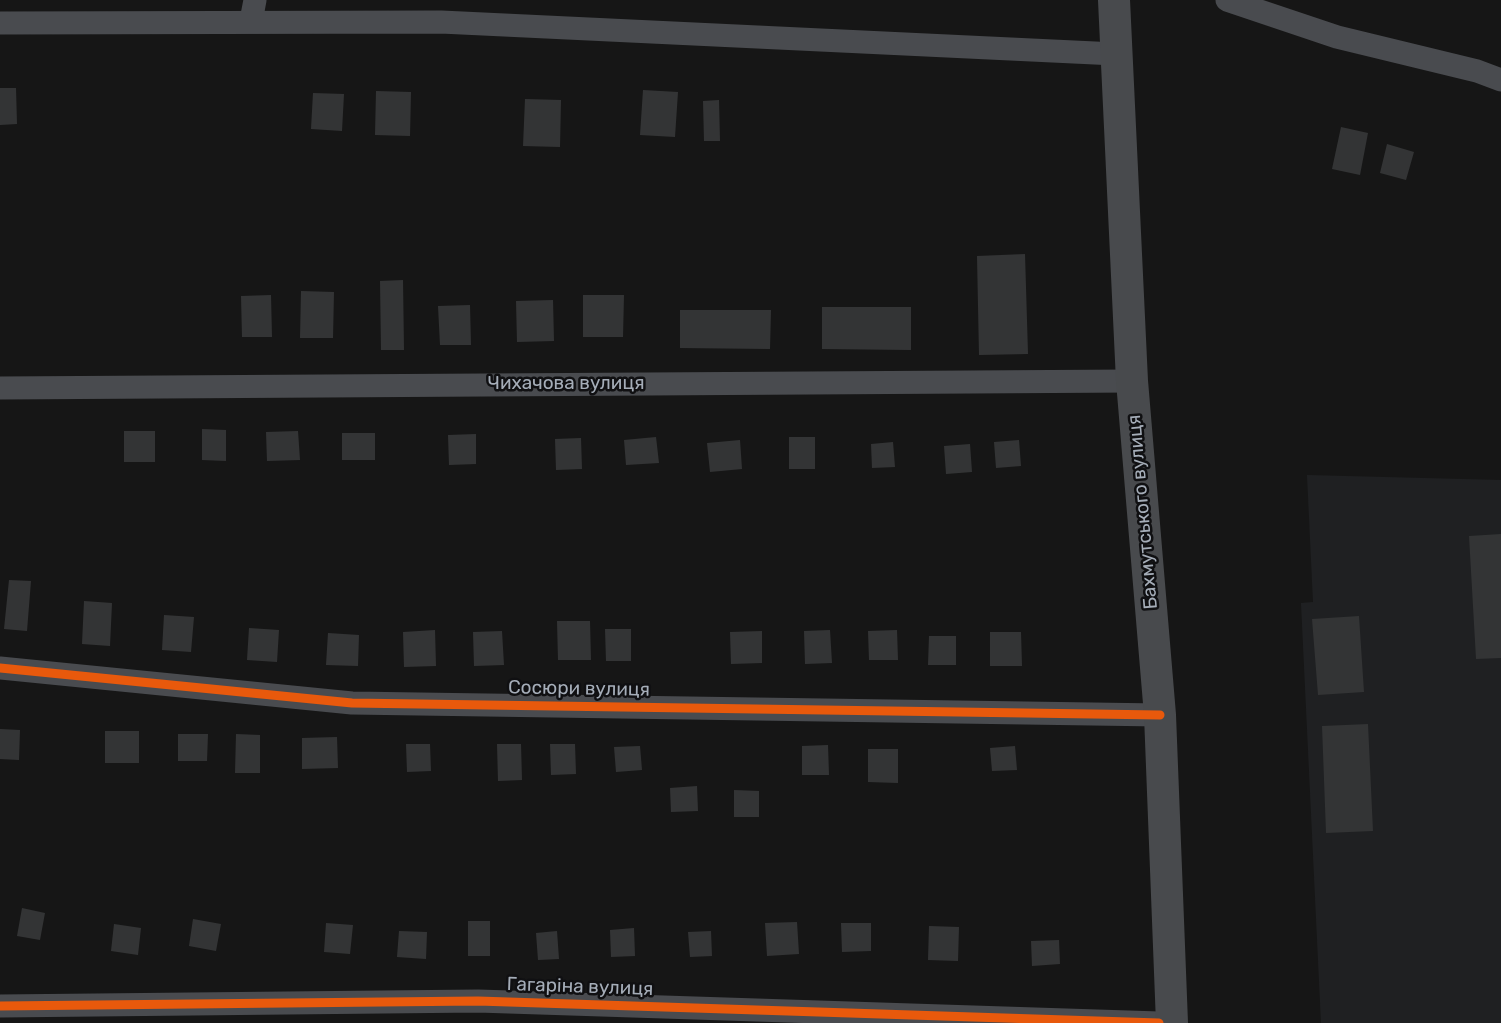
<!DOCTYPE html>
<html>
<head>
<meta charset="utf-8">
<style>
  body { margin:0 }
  canvas { display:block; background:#161616 }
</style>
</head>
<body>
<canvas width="1501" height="1023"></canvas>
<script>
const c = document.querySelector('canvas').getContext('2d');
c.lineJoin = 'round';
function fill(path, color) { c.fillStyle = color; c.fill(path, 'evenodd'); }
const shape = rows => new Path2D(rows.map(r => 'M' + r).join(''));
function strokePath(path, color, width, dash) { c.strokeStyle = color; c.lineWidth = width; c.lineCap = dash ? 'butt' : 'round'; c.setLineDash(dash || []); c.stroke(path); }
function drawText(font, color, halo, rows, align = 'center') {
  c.font = font + ' Rubik,sans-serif'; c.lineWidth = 5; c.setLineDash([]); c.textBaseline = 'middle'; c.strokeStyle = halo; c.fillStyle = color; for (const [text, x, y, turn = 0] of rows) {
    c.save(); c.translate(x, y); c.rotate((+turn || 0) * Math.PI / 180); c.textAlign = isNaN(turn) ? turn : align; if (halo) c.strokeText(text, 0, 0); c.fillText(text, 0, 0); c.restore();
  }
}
fill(shape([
  [1307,475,1501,480,1501,1023,1321,1023,1301,603,1313,602]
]), '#1f2022');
fill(shape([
  [0,88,16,88,17,124,0,125],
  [643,90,678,92,675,137,640,135],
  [376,91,411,92,410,136,375,135],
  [313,93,344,94,342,131,311,129],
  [525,99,561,100,560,147,523,146],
  [719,100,720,141,704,141,703,101],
  [1341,127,1368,133,1360,175,1332,169],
  [1387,144,1414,152,1406,180,1380,173],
  [1025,254,1028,354,979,355,977,256],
  [403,280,404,350,381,350,380,281],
  [301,291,334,292,333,338,300,338],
  [271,295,272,337,242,337,241,296],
  [583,295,624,295,623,337,583,337],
  [553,300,554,341,517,342,516,301],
  [470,305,471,345,440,345,438,306],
  [822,307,911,307,911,350,822,349],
  [680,310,771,310,770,349,680,348],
  [202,429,226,430,226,461,202,460],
  [124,431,155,431,155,462,124,462],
  [298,431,300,460,267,461,266,432],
  [342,433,375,433,375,460,342,460],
  [476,434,476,464,449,465,448,435],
  [656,437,659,463,626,465,624,440],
  [789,437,815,437,815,469,789,469],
  [581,438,582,469,556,470,555,439],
  [740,440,742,469,710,472,707,443],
  [1019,440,1021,466,996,468,994,442],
  [893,442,895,467,872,468,871,444],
  [970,444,972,472,946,474,944,446],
  [1501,534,1501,658,1476,659,1469,536],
  [9,580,31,581,27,631,4,629],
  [84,601,112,603,110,646,82,644],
  [164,615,194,617,191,652,162,650],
  [1359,616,1364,692,1318,695,1312,619],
  [557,621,590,621,591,660,558,660],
  [249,628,279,630,277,662,247,660],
  [605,629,631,629,631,661,606,661],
  [435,630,436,666,404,667,403,632],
  [830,630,832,663,805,664,804,631],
  [897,630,898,660,869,660,868,631],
  [502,631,504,665,474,666,473,632],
  [762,631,762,663,731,664,730,632],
  [990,632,1021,632,1022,666,990,666],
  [328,633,359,635,358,666,326,665],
  [929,636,956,636,956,665,928,665],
  [1368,724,1373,831,1326,833,1322,726],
  [0,729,20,730,19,760,0,759],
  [105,731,139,731,139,763,105,763],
  [178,734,208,734,207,761,178,761],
  [236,734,260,735,260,773,235,773],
  [337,737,338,768,302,769,302,738],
  [406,744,430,744,431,771,407,772],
  [497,744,521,744,522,780,498,781],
  [550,744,575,744,576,774,551,775],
  [828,745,829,775,802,775,802,746],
  [640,746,642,770,616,772,614,747],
  [1015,746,1017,770,992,771,990,748],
  [868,749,898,749,898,783,868,782],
  [697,786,698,811,671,812,670,788],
  [734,790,759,791,759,817,734,817],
  [22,908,45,913,40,940,17,936],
  [193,919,221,924,216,951,189,946],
  [468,921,490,921,490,956,468,956],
  [797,922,799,954,767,956,765,923],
  [326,923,353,925,350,954,324,952],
  [841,923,871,923,871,951,842,952],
  [114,924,141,928,138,955,111,951],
  [929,926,959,927,958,961,928,960],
  [634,928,635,956,611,957,610,930],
  [399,931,427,932,426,959,397,957],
  [557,931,559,959,538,960,536,933],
  [711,931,712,956,690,957,688,932],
  [1059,940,1060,964,1032,966,1031,941]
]), '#333435');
strokePath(shape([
  [1227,0,1337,37,1477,71,1501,80],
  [251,21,255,0],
  [0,23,441,22,1116,54],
  [0,388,1132,381],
  [0,668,352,703,1160,715],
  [0,1006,478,1001,1159,1023]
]), '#494b4f', 23);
strokePath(shape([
  [1114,0,1132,381,1160,715,1172,1023]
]), '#484a4d', 32);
strokePath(shape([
  [0,668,352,703,1160,715],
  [0,1006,478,1001,1159,1023]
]), '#e8590c', 9);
drawText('19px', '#a5adb8', '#101012', [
  ["Чихачова вулиця",566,384],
  ["Бахмутського вулиця",1143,512,-95],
  ["Сосюри вулиця",579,689,1],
  ["Гагаріна вулиця",580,987,2]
]);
</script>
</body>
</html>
